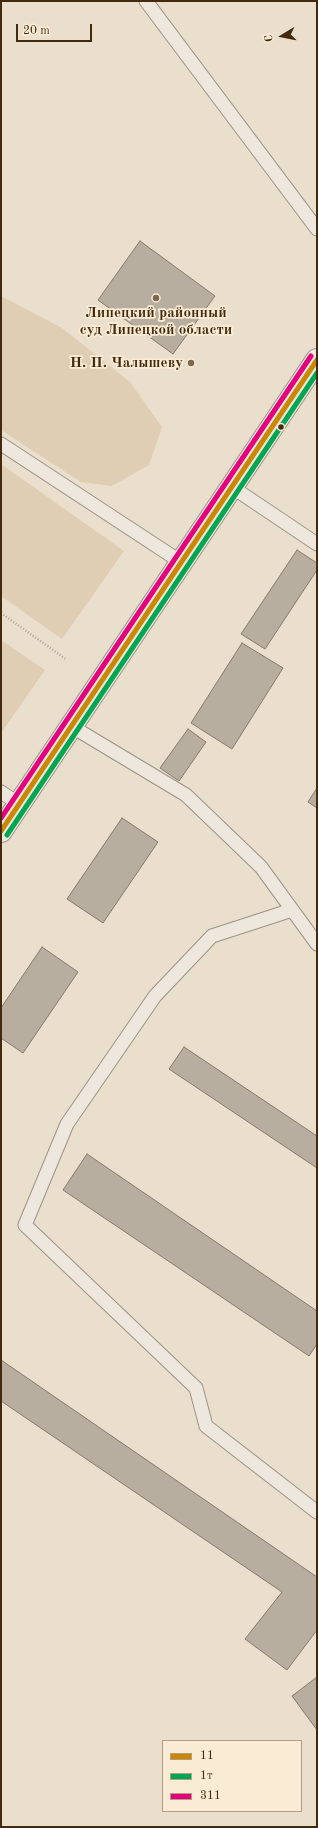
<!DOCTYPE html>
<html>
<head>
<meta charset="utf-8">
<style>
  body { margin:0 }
  #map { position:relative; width:318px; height:1828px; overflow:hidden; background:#eadecc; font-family:"Old Standard TT",serif }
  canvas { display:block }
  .frame { position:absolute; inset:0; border:2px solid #432a0e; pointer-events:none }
  .legend { position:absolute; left:162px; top:1740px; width:140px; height:72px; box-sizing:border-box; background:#faebd5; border:1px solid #b19e85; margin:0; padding:5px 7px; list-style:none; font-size:12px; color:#432a0e }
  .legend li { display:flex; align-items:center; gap:8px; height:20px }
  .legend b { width:20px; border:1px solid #b19e85 }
  .north { position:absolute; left:262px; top:16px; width:40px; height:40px; -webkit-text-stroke:3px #faebd5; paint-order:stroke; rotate:260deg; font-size:11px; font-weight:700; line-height:16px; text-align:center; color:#432a0e }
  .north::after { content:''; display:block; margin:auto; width:14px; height:18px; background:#432a0e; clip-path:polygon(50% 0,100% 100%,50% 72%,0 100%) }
  .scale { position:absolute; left:16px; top:24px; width:76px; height:18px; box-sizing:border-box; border:2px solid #432a0e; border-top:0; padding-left:5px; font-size:12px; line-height:14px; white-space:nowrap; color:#432a0e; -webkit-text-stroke:3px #faebd5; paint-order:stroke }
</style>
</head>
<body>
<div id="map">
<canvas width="318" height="1828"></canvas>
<div class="frame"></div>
<ul class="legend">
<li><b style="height:5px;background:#ca8704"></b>11</li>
<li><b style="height:5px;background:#00a651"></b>1т</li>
<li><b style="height:5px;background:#e5007d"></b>311</li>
</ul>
<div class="north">С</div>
<div class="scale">20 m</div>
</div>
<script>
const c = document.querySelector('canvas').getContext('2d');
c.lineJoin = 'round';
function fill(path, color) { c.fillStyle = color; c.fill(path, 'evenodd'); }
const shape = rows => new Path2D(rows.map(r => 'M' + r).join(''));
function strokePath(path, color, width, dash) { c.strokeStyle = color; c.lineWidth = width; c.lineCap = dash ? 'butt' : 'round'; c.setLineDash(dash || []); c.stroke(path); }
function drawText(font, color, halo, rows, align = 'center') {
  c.font = font + ' "Old Standard TT",serif'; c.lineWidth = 3.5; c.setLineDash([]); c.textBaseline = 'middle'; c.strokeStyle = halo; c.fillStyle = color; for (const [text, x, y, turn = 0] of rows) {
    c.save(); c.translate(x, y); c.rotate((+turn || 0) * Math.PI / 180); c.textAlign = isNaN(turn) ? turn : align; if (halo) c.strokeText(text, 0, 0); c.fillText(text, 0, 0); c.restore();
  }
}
fill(shape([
  [1,296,62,328,130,382,162,427,149,465,112,486,81,482,1,430],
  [1,464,124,551,62,639,1,596],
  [1,640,45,670,1,733]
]), '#e0ceb4');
const building = shape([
  [140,241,215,296,173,354,98,300,140,241],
  [297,550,317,563,317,570,265,649,241,634,297,550],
  [242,643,283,668,232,749,191,723,242,643],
  [188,729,206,742,179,781,160,768,188,729],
  [317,788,317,808,308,802,317,788],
  [122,818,158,842,103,923,67,899,122,818],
  [42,947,78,972,23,1053,1,1038,1,1008,42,947],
  [184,1047,317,1136,317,1168,169,1069,184,1047],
  [87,1154,317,1311,317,1344,309,1356,63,1190,87,1154],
  [1,1360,317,1577,317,1630,287,1670,245,1639,282,1592,1,1401,1,1360],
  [317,1677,317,1730,292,1696,317,1677]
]);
fill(building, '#b8aea0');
strokePath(building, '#857a6d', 1);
const service = shape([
  [146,1,317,229],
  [1,444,181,562],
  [232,487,317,544],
  [71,726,186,795,261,867,317,944],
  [1,792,19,804],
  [292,910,212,936,155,996,67,1124,25,1225,196,1388,206,1426,317,1512]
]);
const tertiary = shape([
  [1,831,317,360]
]);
strokePath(service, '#9d9386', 15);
strokePath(tertiary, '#9d9386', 24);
strokePath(shape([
  [1,613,67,660]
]), '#aea69c', 2.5, [1, 2]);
strokePath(service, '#ede7de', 13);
strokePath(tertiary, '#ede7de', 22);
strokePath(shape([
  [1,831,317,360]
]), '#ca8704', 5);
strokePath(shape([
  [7,835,317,373]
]), '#00a651', 5);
strokePath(shape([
  [1,818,311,356]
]), '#e5007d', 5);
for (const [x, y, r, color] of [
  [156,298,4,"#7d6950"],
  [191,363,4,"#7d6950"],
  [281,427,3.5,"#432a0e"]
]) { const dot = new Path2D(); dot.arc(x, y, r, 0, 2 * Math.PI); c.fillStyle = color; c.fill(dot); strokePath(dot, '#faebd5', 1.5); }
drawText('bold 15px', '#432a0e', '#faebd5', [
  ["Липецкий районный",156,313],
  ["суд Липецкой области",156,330],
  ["Н. П. Чалышеву",183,363,"right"]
]);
</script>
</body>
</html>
